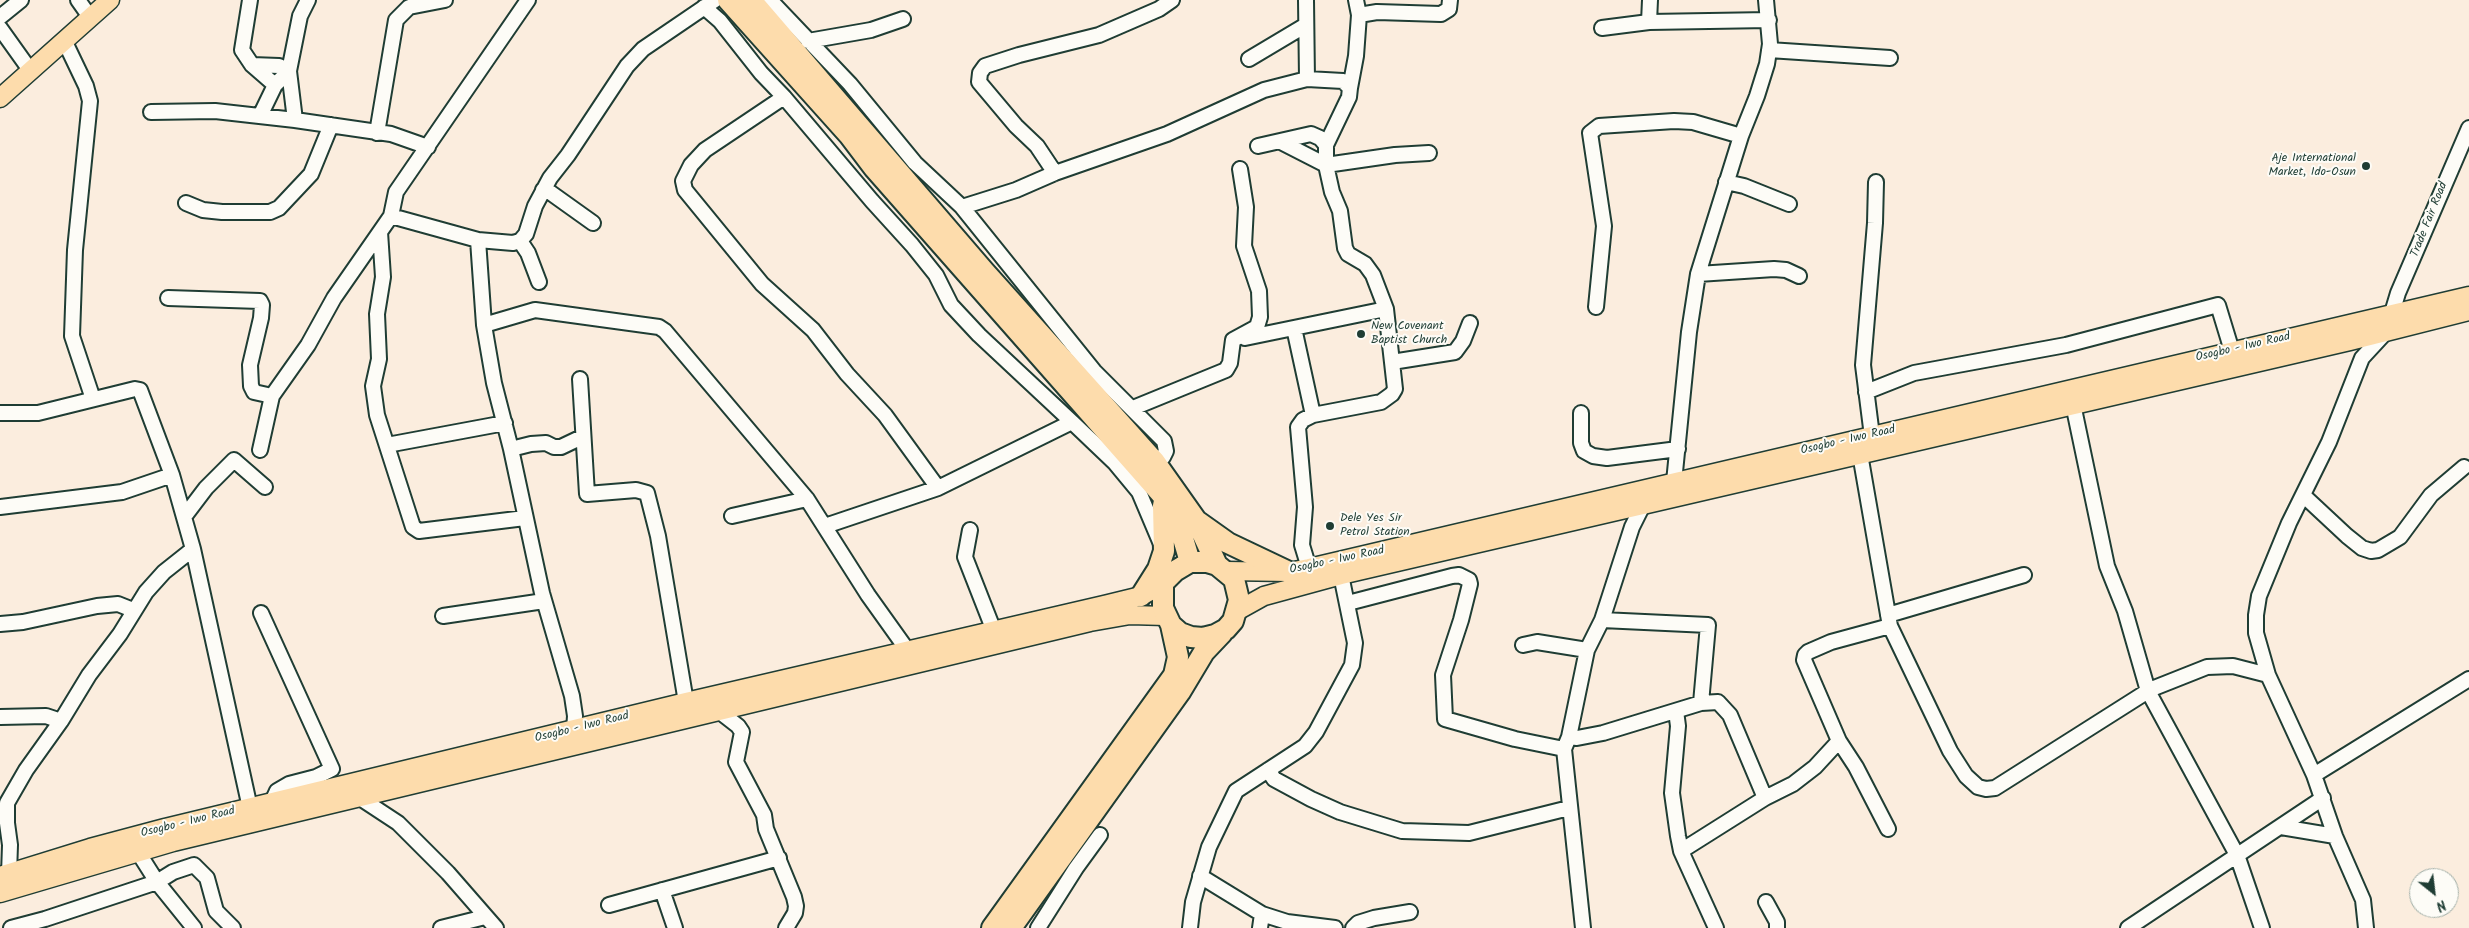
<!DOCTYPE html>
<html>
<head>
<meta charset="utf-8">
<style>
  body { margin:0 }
  #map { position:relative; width:2469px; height:928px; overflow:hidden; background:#fbedde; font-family:Kalam,sans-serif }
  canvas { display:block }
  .north { position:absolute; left:2409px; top:868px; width:50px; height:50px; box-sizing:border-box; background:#fdfcf7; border:1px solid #a4b0a9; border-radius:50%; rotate:151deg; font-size:14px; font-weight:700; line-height:20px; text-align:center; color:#1f3d34 }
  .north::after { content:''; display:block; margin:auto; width:18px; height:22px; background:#1f3d34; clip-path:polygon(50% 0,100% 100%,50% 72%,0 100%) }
</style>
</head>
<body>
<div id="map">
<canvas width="2469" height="928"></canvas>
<div class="north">N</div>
</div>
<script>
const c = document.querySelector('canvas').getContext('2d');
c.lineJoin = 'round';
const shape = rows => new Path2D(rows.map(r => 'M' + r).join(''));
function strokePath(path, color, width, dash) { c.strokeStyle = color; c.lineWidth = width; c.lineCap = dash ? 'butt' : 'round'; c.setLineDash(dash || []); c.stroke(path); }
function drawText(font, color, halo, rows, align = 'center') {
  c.font = font + ' Kalam,sans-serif'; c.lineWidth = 4; c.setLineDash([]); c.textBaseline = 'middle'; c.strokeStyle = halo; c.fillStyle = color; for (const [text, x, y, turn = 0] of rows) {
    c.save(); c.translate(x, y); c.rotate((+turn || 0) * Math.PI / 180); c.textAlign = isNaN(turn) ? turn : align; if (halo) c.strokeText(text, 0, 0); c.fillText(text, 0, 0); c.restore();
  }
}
const minor = shape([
  [78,0,90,17],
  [250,0,242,50,252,65,275,85],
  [770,0,850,84,915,163,962,207,1094,371,1164,441,1166,451,1163,457,1155,462],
  [1306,0,1307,79],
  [704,7,720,21,761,73,784,97,705,150,691,165,683,181,685,190,762,284,813,330,847,374,885,415,938,488],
  [1359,15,1377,12,1441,14,1449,9,1450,0],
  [0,17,21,0],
  [1649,22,1650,0],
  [0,28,30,70],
  [1602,28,1649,22,1769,20],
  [64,40,86,86,90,101,75,250,72,336,93,399],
  [808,41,871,30,903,19],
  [1769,50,1890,58],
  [1249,59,1306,25],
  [252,65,279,66,289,71,275,85,260,116],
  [784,97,872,201,912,245,936,275,951,305,979,335,1072,422],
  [151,112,215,111,295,120,391,134,428,147],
  [295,120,289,71,300,16,308,0],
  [377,133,396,20,409,7,445,0],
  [1281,142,1326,165,1395,155,1429,153],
  [1258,146,1311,134,1320,138,1326,145],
  [1055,173,1037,146,1016,126,979,82,980,73,985,66,1019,55,1099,35,1159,9,1172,0],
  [1726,182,1744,186,1789,204],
  [543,190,551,193,593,223],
  [186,203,203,210,222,212,270,212,279,208,311,174,331,125],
  [962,207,1016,190,1055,173,1167,134,1264,90,1307,79,1343,81,1350,88],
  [391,216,478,240,513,243,520,241,526,234,535,206,550,178,568,155,627,66,643,49,715,0],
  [380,232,383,277,377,314,379,359,373,386,377,415,413,527,419,531,525,518],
  [478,240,484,325,494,383,511,449,542,593,572,696,575,716,574,730],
  [520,241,528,253,539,282],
  [1698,274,1774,269,1786,270,1799,276],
  [168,298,260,301,262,305,261,318,250,365,251,386,254,392,272,396],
  [1596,307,1604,226,1590,133,1599,126,1674,121,1693,122,1741,136],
  [2392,313,2398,293,2469,128],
  [484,325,535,310,659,327,665,331,807,499,868,595,908,651],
  [1294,328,1313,415],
  [1245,338,1386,309],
  [1392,362,1455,352,1463,341,1470,323],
  [580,379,587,494,636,490,647,493,658,536,686,702],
  [1866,392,1914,373,2066,345,2218,305,2232,351],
  [2073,404,2107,566,2125,611,2148,691,2237,855,2262,928],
  [1133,408,1226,370,1230,363,1233,340,1257,327,1260,317,1259,291,1244,246,1246,207,1240,169],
  [0,413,38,413,135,389,140,390,172,475,193,549,250,808],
  [1581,413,1581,443,1584,451,1593,456,1607,458,1678,449],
  [1872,436,1863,365,1875,223,1876,182],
  [387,445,505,423],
  [511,449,531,444,546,443,554,447,561,447,582,437],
  [260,450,272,396,308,345,334,298,391,216,396,192,528,0],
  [1860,454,1890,626,1950,751,1966,776,1978,787,1986,789,1995,788,2148,691],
  [1674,482,1689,332,1698,274,1741,136,1757,96,1767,64,1770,44,1766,0],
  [2303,495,2347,536,2362,548,2371,551,2378,550,2400,537,2431,495,2464,467],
  [0,507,122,492,172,475],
  [732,516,807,499],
  [184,517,206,488,234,460,265,487],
  [825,526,938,488,1072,422,1115,463,1139,492,1161,544],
  [970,530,965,557,994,631],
  [1309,568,1302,545,1305,507,1298,427,1303,420,1313,415,1381,402,1392,394,1395,389,1386,309,1373,275,1365,264,1348,254,1345,248,1340,211,1332,192,1326,165,1326,145,1349,97,1350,88,1356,56,1359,15,1356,0],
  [1348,603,1452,576,1459,575,1469,580,1470,584,1461,620,1443,675,1445,719,1515,739,1564,749],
  [261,613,332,769,316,777,289,784,277,791,272,802],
  [1888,615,2024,575],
  [443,616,544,601],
  [1602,620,1708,625,1701,703],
  [0,624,23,622,97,606,118,604,133,610],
  [1523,645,1537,642,1587,650],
  [2149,690,2207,667,2233,666,2268,675],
  [1676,711,1678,726,1672,793,1678,836,1681,851,1716,928],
  [720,712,738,726,742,732,736,762,764,815,766,829,794,897,796,906,795,913,786,928],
  [0,717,46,716,61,721],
  [1569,737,1577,738,1603,733,1701,703,1718,702,1730,715,1765,798],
  [1268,770,1274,779,1311,799,1340,812,1402,831,1469,833,1569,808],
  [2314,775,2469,679],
  [360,798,398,823,448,873,496,928],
  [2281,827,2335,836],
  [1888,829,1856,767,1839,741,1804,660,1805,655,1808,652,1831,642,1890,626],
  [1681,851,1765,798,1793,784,1815,767,1839,741],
  [138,852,157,882,194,928],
  [9,874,10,845,7,823,7,803,26,770,61,721,89,675,120,634,146,592,164,572,193,549],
  [1200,876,1262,914,1287,922,1335,928],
  [662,890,675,928],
  [1766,902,1777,922,1777,928],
  [609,905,779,858],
  [11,928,45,919,157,882,173,872,194,865,207,878,216,911,233,928],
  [441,928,485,917],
  [1038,928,1076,868,1100,835],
  [1190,928,1193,902,1209,847,1236,791,1305,746,1316,732,1352,665,1355,643,1341,575],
  [1260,928,1262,914],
  [1353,928,1358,923,1374,918,1410,912],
  [1583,928,1564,749,1569,737,1587,650,1602,620,1632,527,1643,505],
  [2128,928,2323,798],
  [2366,928,2363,900,2335,836,2314,775,2268,675,2256,633,2256,615,2259,596,2289,523,2329,442,2362,358,2387,331]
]);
const major = shape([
  [0,98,110,0],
  [1226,571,1289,572,1309,568,2469,296],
  [1237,611,1264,596,1341,575,2350,341,2469,311],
  [0,876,90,848,165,828,686,702,1104,605,1141,596,1152,590],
  [0,893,173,842,1090,622,1130,615,1166,616]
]);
const highway = shape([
  [728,0,849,135,874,168,1162,495,1182,535,1190,562],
  [751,0,984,271,1155,462,1196,520,1217,565,1234,579,1239,600,1233,621,1226,629,1215,635,1203,638,1191,637,1180,633,1171,625,1163,608,1163,583,1175,571,1190,562,1207,562,1217,565],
  [1197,521,1228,543,1289,572],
  [1141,596,1158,569,1164,551,1163,505],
  [992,928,1174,675,1178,657,1171,625],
  [1011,928,1180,692,1204,652,1222,633]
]);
strokePath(minor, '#1f3d34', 18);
strokePath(major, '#1f3d34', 21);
strokePath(highway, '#1f3d34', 24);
strokePath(minor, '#fdfcf7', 14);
strokePath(major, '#fddcac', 18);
strokePath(highway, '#fddcac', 20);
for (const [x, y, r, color] of [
  [2366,166,5,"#1f3d34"],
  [1361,334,5,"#1f3d34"],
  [1330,526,5,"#1f3d34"]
]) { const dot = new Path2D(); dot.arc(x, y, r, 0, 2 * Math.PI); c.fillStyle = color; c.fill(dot); strokePath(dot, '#fdfcf7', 2); }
drawText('12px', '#1f3d34', '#fdfcf7', [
  ["Aje International",2356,159,"right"],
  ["Market, Ido-Osun",2356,173,"right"],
  ["New Covenant",1371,327],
  ["Baptist Church",1371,341],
  ["Dele Yes Sir",1340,519],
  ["Petrol Station",1340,533]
], 'left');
drawText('12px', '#1f3d34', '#fdfcf7', [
  ["Trade Fair Road",2430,220,-68],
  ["Osogbo - Iwo Road",2243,348,-13],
  ["Osogbo - Iwo Road",1848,441,-13],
  ["Osogbo - Iwo Road",1337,561,-12],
  ["Osogbo - Iwo Road",582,728,-14],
  ["Osogbo - Iwo Road",188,823,-14]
]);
</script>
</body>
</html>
